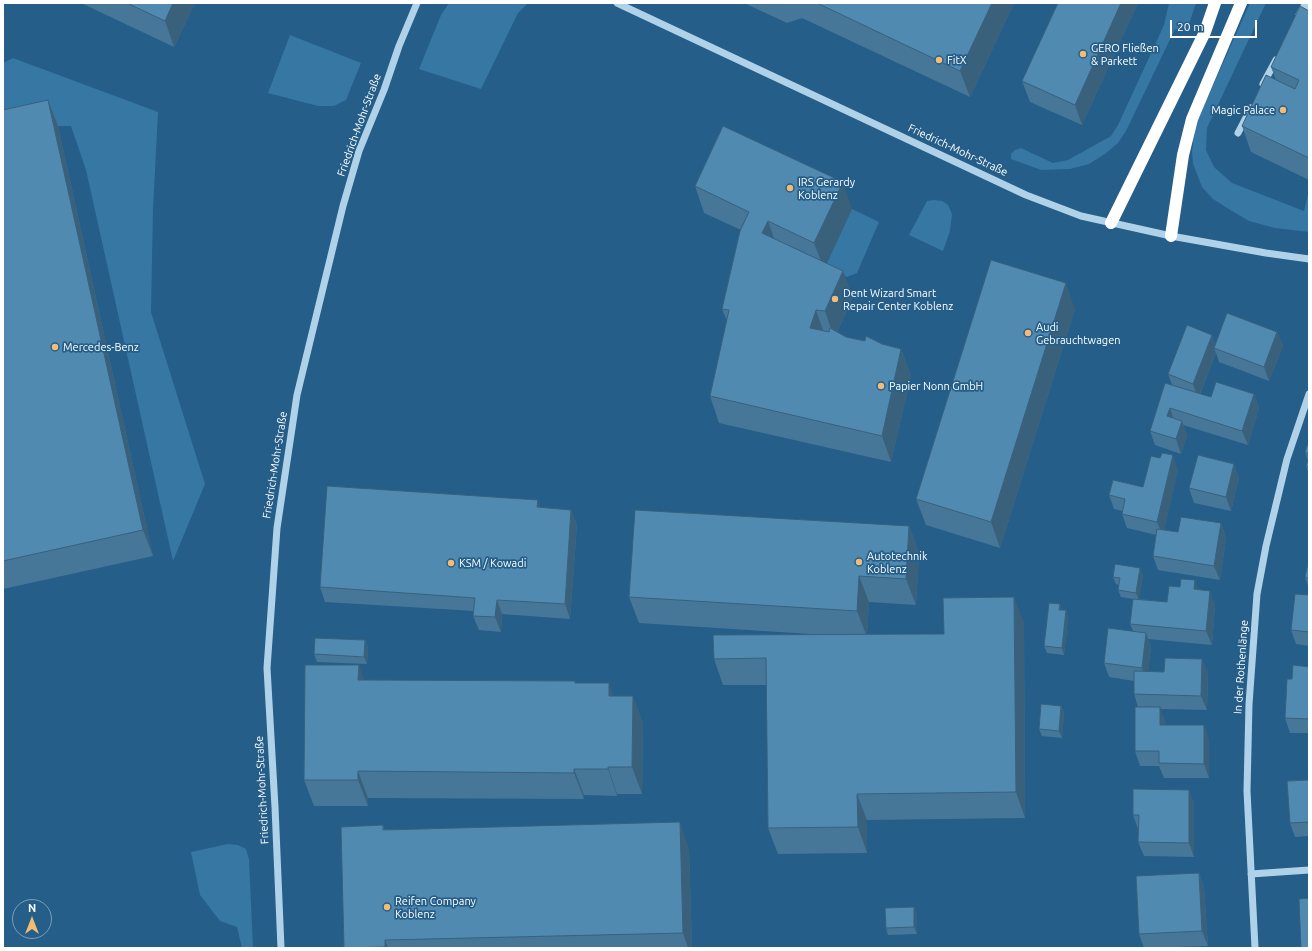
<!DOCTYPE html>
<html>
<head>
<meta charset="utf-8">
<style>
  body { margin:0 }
  #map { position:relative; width:1312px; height:951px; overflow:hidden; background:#255e88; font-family:Ubuntu,sans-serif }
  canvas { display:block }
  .frame { position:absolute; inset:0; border:4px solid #fff; pointer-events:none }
  .north { position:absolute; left:12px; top:899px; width:40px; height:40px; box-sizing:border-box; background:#255e88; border:1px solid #7c9eb8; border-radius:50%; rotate:0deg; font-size:11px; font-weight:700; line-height:16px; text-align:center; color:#fff }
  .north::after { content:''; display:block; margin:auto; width:14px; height:18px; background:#f3bc75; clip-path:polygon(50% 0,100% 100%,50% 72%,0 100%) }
  .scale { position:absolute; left:1170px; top:20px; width:87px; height:18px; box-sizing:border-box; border:2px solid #fff; border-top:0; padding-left:5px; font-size:12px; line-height:14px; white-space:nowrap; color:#fff; -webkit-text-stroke:3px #255e88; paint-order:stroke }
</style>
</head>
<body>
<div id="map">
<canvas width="1312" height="951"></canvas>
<div class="frame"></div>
<div class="north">N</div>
<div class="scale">20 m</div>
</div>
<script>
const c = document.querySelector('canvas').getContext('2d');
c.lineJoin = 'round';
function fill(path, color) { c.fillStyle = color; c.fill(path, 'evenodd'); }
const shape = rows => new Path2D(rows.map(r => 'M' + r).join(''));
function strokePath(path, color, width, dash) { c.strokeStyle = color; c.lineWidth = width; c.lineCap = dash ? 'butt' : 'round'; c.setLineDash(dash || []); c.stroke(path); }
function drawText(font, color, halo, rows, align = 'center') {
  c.font = font + ' Ubuntu,sans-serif'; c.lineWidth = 3.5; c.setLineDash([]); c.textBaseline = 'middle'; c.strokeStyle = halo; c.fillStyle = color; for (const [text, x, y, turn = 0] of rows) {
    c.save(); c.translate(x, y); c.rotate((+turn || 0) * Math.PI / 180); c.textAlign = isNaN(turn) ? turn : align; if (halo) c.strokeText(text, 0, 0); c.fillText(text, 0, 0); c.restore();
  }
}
fill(shape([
  [449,3,528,3,518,13,481,89,419,69,441,15],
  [1169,3,1196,3,1187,30,1175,29,1126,131,1118,143,1105,154,1089,164,1070,169,1041,170,1011,159,1011,154,1015,150,1021,148,1053,163,1068,160,1111,136,1118,125,1164,25],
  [1250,3,1266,3,1207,128,1206,150,1214,167,1232,183,1304,211,1309,190,1309,232,1275,228,1249,221,1232,211,1213,199,1202,187,1193,164,1192,152,1194,135,1198,119],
  [290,35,361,63,346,100,334,106,318,106,268,93],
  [13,58,158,112,153,210,151,312,205,484,173,561,86,170,71,126,58,126,3,115,3,63],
  [934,200,942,201,948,205,952,214,950,231,943,251,909,235,927,201],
  [852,209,879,222,857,273,847,277,835,274,824,269],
  [228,844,238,845,246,849,249,859,253,948,242,948,237,927,220,921,200,895,191,852]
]), '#3677a3');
strokePath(shape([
  [617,3,1026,195,1081,216,1171,236,1266,253,1309,259],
  [1299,15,1304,6,1309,8],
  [1263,84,1276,60],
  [1238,133,1251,108],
  [1251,874,1309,870],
  [281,948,275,807,267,668,277,528,297,395,343,206,359,151,384,90,399,46,417,3],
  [1255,948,1247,791,1249,704,1257,594,1266,546,1287,459,1309,394]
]), '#b0d2e9', 7);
strokePath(shape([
  [1111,223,1205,32,1215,3],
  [1171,236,1183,155,1192,119,1241,3]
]), '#fff', 12);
fill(shape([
  [81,3,195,3,174,47],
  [744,3,1014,3,970,97,802,18,787,23],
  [1058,3,1136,3,1137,5,1082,125,1030,102,1022,81],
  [1309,11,1309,180,1251,152,1242,126,1276,80,1271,67],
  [48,100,58,126,153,556,3,589,3,110],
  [695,186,852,209,826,263,853,297,837,332,846,337,882,344,901,349,911,376,891,462,719,423,710,396,727,321,722,309,741,230,704,213],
  [1075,309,1000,548,926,525,916,499],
  [1277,332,1283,346,1269,381,1219,362,1216,353,1200,394,1211,397,1254,394,1259,408,1248,445,1183,425,1187,435,1181,454,1155,445,1150,431,1172,385,1168,374,1212,335,1215,344],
  [1309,441,1309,475,1306,466,1308,461,1305,452],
  [1160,458,1178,470,1164,530,1178,532,1221,523,1226,538,1220,580,1158,570,1153,556,1156,535,1127,528,1122,514,1123,511,1114,509,1109,495,1143,487],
  [1234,464,1239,478,1231,511,1194,503,1189,488],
  [540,508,571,510,577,524,570,619,502,614,501,632,479,630,473,616,474,611,325,602,320,587],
  [909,526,919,553,916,605,869,602,867,634,944,634,1024,623,1025,818,867,820,867,853,778,854,768,828,767,685,723,685,714,659,826,635,639,623,629,597],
  [1309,560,1309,589,1305,577],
  [1143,575,1139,599,1167,602,1199,590,1215,605,1212,645,1148,639,1151,647,1148,672,1164,672,1202,659,1208,673,1207,710,1160,709,1165,721,1165,725,1209,739,1209,778,1164,778,1159,766,1140,766,1135,751,1138,707,1134,694,1134,681,1109,677,1104,663,1133,631,1130,624,1133,599,1121,597,1118,590,1119,585,1116,584,1113,577],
  [1309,595,1309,646,1296,644,1291,630],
  [1060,604,1062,610,1066,610,1068,618,1064,655,1047,653,1044,646],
  [365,640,368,648,367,664,317,662,314,654],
  [1309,667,1309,733,1290,733,1285,718,1292,679],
  [364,680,575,681,576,683,609,683,613,696,643,722,642,794,617,794,617,796,584,795,584,799,368,798,368,806,314,806,304,780],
  [1061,706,1064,713,1062,738,1042,736,1039,729],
  [1309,780,1309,836,1295,837,1290,823],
  [1189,790,1194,804,1194,857,1144,856,1138,842,1138,829,1133,815],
  [383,825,384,829,689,849,692,948,344,948],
  [1199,873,1204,887,1208,946,1144,948,1139,934],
  [914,907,917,914,917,934,888,935,886,928]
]), '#467798');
fill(shape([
  [173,3,195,3,174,47,165,21],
  [992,3,1014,3,970,97,960,71],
  [1121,3,1136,3,1137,5,1082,125,1075,105],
  [48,100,58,126,153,556,143,530],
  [843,182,852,209,824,269,814,243],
  [768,221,777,247,762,233],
  [843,271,853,297,834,338,825,311],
  [1066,283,1075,309,1000,548,991,522],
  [816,310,825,336,810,328],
  [1277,332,1283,346,1269,381,1264,367],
  [1212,335,1217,349,1214,348,1216,353,1198,398,1193,384],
  [901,349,911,376,891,462,882,436],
  [1254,394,1259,408,1248,445,1242,431],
  [1170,408,1175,423,1167,416],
  [1182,421,1187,435,1181,454,1176,439],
  [1173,455,1178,470,1163,537,1157,522],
  [1234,464,1239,478,1231,511,1226,497],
  [538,500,543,514,537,507],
  [571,510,577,524,570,619,565,604],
  [1221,523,1226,538,1220,580,1214,566],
  [909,526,919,553,916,605,906,579],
  [1140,568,1143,575,1139,600,1136,593],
  [859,576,869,602,867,637,857,611],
  [1195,580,1200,594,1194,589],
  [1210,591,1215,605,1212,645,1206,631],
  [1014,597,1024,623,1025,818,1016,792],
  [497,600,502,614,501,632,495,617],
  [1060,604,1062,611,1059,610],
  [1066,610,1068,618,1064,655,1062,648],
  [1146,633,1151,647,1147,682,1142,668],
  [365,640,368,648,367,664,364,657],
  [1202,659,1208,673,1207,710,1201,696],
  [359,665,368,691,358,680],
  [609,683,618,709,609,696],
  [633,696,643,722,642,794,632,767],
  [1061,706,1064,713,1062,738,1059,731],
  [1160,707,1165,721,1165,739,1160,725],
  [1204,725,1209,739,1209,778,1204,764],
  [608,767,617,794,617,796,608,769],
  [574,769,584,795,584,799,574,773],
  [358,771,368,798,368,806,358,780],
  [1189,790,1194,804,1194,857,1189,843],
  [857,794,867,820,867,853,858,827],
  [680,822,689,849,692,948,688,948,683,933],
  [1199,873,1204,887,1208,946,1202,931],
  [914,907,917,914,917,934,914,927],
  [385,940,388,948,386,948,385,947]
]), '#39617c');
const building = shape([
  [127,3,173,3,165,21,127,3],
  [817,3,992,3,960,71,817,3],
  [1058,3,1121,3,1075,105,1022,81,1058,3],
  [1300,6,1309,11,1309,158,1242,126,1266,75,1295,89,1299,80,1271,67,1300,6],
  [48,100,143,530,3,561,3,110,48,100],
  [723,126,843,182,814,243,768,221,762,233,843,271,825,311,816,310,810,328,829,332,830,328,846,337,865,341,866,336,882,344,901,349,882,436,710,396,729,310,722,309,740,231,749,212,695,186,723,126],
  [991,260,1066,283,991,522,916,499,991,260],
  [1227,313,1277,332,1264,367,1214,348,1227,313],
  [1187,325,1212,335,1193,384,1168,374,1187,325],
  [1216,382,1254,394,1242,431,1170,408,1167,416,1182,421,1176,439,1150,431,1165,383,1211,397,1216,382],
  [1309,441,1309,454,1305,452,1309,441],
  [1162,453,1173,455,1157,522,1122,514,1125,499,1109,495,1113,480,1143,487,1151,456,1160,458,1162,453],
  [1198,455,1234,464,1226,497,1189,488,1198,455],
  [1309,457,1309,467,1306,466,1309,457],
  [327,486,538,500,537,507,571,510,565,604,497,600,495,617,473,616,475,598,320,587,327,486],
  [635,510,909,526,906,579,859,576,857,611,629,597,635,510],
  [1181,517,1221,523,1214,566,1153,556,1157,529,1178,532,1181,517],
  [1309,560,1309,578,1305,577,1309,560],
  [1115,564,1140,568,1136,593,1118,590,1120,578,1113,577,1115,564],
  [1181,579,1195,580,1194,589,1210,591,1206,631,1130,624,1133,599,1167,602,1169,586,1180,587,1181,579],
  [1295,594,1309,595,1309,632,1291,630,1295,594],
  [1014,597,1016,792,857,794,858,827,768,828,766,658,714,659,713,635,944,634,943,598,1014,597],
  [1049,603,1060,604,1059,610,1066,610,1062,648,1044,646,1049,603],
  [1108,628,1146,633,1142,668,1104,663,1108,628],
  [315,638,365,640,364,657,314,654,315,638],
  [1165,658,1202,659,1201,696,1134,694,1134,671,1164,672,1165,658],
  [305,665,359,665,358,680,575,681,575,683,609,683,609,696,633,696,632,767,608,767,608,769,574,769,574,773,358,771,358,780,304,780,305,665],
  [1293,665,1309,667,1309,719,1285,718,1287,679,1292,679,1293,665],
  [1041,704,1061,706,1059,731,1039,729,1041,704],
  [1135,707,1160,707,1160,725,1204,725,1204,764,1159,763,1159,751,1135,751,1135,707],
  [1309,780,1309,822,1290,823,1287,781,1309,780],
  [1133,789,1189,790,1189,843,1138,842,1139,815,1133,815,1133,789],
  [680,822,683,933,385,940,385,947,344,948,341,827,383,825,383,830,680,822],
  [1199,873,1202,931,1139,934,1136,876,1199,873],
  [1309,898,1309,948,1301,948,1299,899,1309,898],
  [914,907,914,927,886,928,885,908,914,907]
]);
fill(building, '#518ab1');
strokePath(building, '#39617c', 1);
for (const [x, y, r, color] of [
  [1083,54,4,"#f3bc75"],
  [939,60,4,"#f3bc75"],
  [1283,110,4,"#f3bc75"],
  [790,188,4,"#f3bc75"],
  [835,299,4,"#f3bc75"],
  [1028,333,4,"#f3bc75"],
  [55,347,4,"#f3bc75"],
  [881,386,4,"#f3bc75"],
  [859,562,4,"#f3bc75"],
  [451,563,4,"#f3bc75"],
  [387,907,4,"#f3bc75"]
]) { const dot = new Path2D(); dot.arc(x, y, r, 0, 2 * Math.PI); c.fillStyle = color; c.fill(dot); strokePath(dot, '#255e88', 1.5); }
drawText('11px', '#fff', '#255e88', [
  ["GERO Fließen",1091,48],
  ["& Parkett",1091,61],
  ["FitX",947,60],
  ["Magic Palace",1275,110,"right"],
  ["IRS Gerardy",798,182],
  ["Koblenz",798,195],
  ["Dent Wizard Smart",843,293],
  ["Repair Center Koblenz",843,306],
  ["Audi",1036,327],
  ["Gebrauchtwagen",1036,340],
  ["Mercedes-Benz",63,347],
  ["Papier Nonn GmbH",889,386],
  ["Autotechnik",867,556],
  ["Koblenz",867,569],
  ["KSM / Kowadi",459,563],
  ["Reifen Company",395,901],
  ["Koblenz",395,914]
], 'left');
drawText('11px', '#fff', '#255e88', [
  ["Friedrich-Mohr-Straße",359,125,-70],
  ["Friedrich-Mohr-Straße",958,150,25],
  ["Friedrich-Mohr-Straße",275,465,-81],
  ["In der Rothenlänge",1241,667,-86],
  ["Friedrich-Mohr-Straße",262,790,-93]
]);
</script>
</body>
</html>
